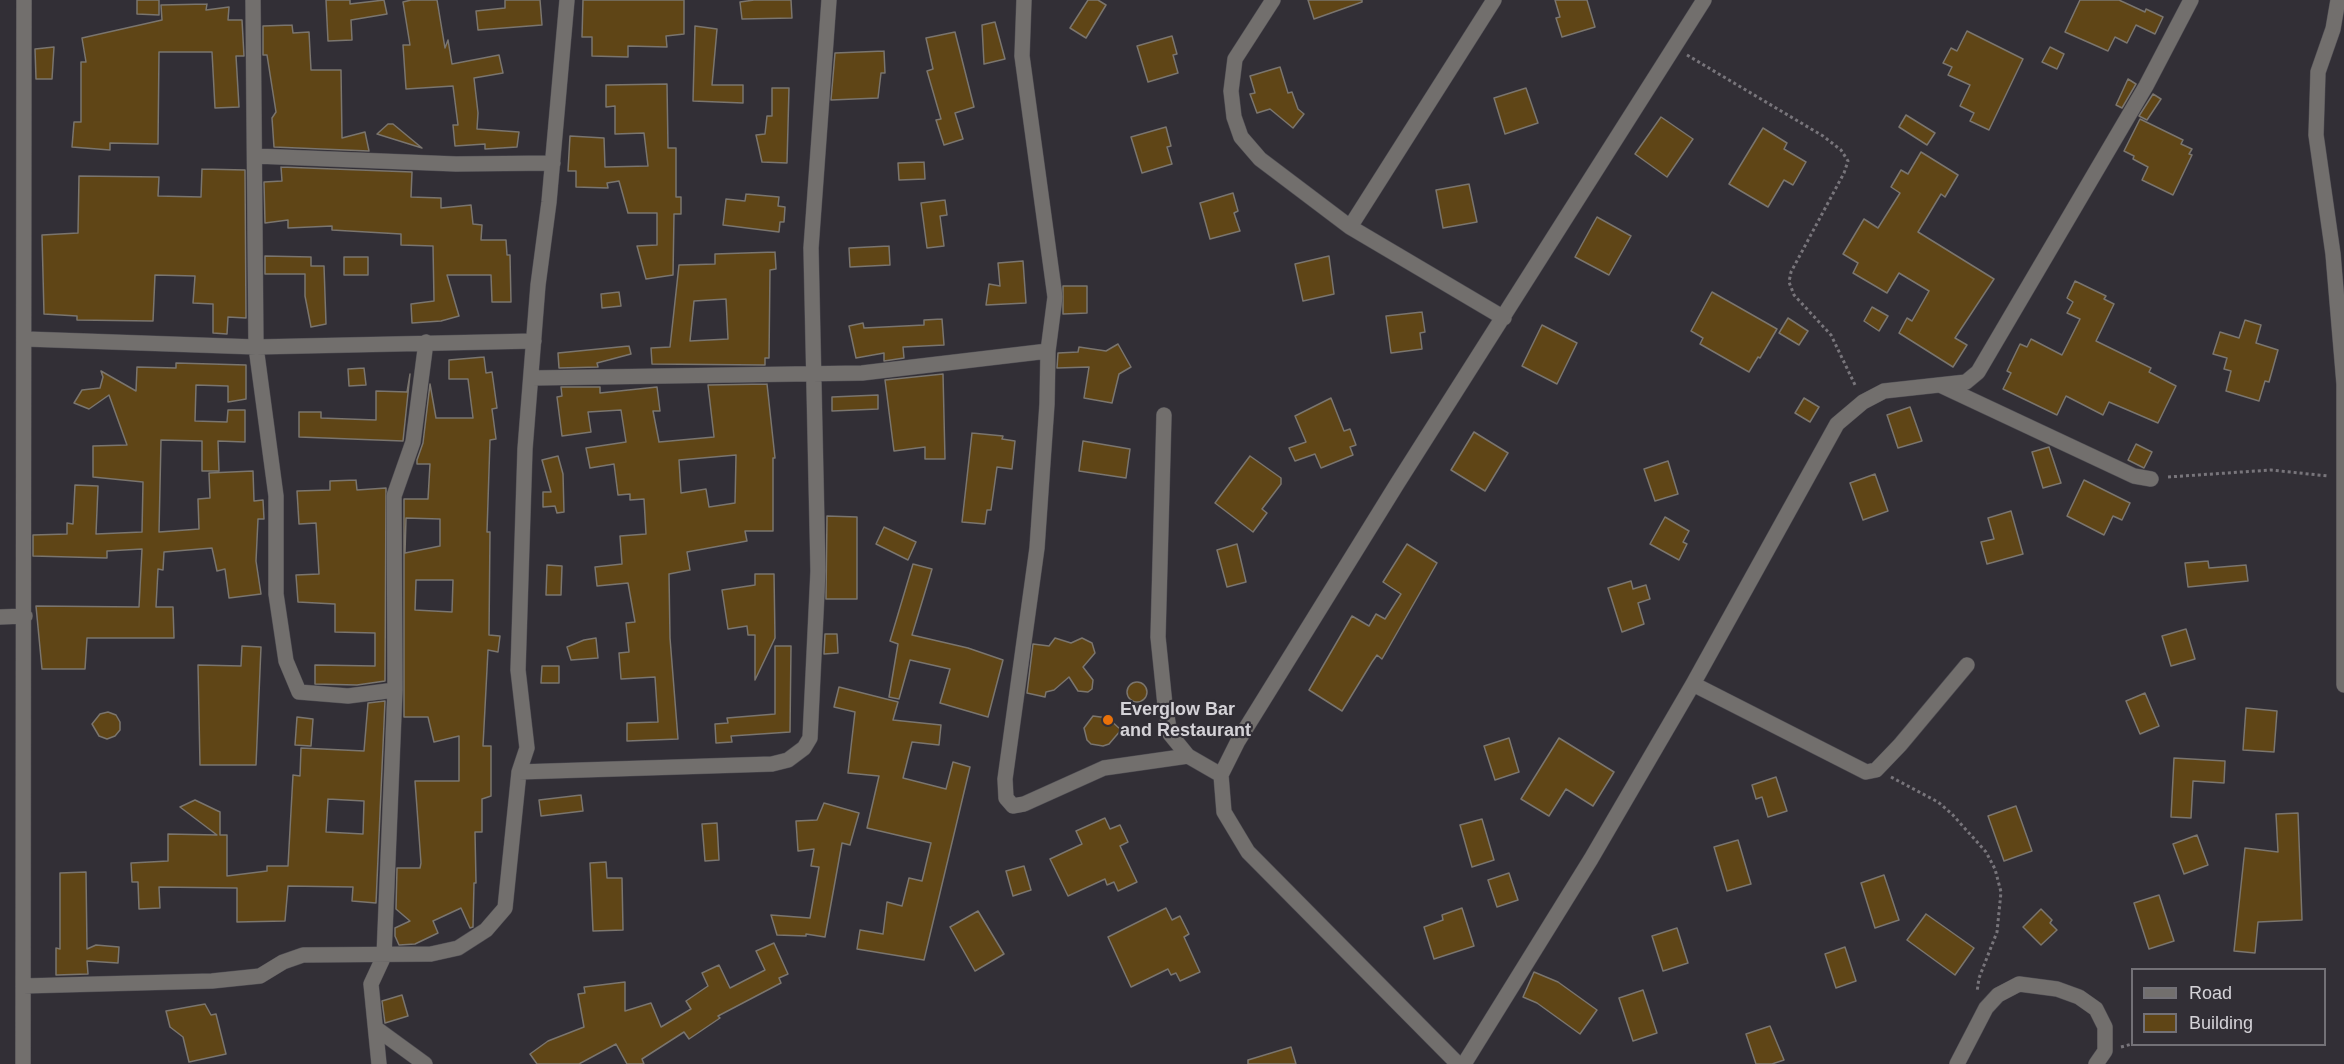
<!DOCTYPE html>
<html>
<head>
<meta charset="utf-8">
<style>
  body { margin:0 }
  #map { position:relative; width:2344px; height:1064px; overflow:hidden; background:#322f36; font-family:Helvetica,sans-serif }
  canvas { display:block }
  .legend { position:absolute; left:2131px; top:968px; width:195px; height:78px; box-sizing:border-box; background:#322f36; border:2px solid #737177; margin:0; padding:8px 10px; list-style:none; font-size:18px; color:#d5d3d8 }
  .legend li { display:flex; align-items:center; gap:12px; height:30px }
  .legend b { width:30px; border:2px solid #737177 }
</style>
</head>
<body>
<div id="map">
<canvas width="2344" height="1064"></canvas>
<ul class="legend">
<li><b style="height:8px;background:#726f6d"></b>Road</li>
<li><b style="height:16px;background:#5f4516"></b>Building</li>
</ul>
</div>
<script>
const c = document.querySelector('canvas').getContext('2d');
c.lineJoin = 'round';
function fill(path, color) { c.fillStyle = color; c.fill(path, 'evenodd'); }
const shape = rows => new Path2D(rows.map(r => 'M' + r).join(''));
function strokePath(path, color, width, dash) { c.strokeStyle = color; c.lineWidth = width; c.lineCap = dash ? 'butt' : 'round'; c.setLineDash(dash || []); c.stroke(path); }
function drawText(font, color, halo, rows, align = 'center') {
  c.font = font + ' Helvetica,sans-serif'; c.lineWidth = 4.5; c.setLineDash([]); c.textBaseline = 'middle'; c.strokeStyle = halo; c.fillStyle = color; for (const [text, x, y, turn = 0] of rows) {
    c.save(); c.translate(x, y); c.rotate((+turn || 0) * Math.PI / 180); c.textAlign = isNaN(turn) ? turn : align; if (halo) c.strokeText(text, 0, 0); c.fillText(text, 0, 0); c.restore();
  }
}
const building = shape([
  [137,0,159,0,159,15,137,14,137,0],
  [326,0,350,0,350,4,384,0,387,14,351,20,352,40,328,41,326,0],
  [411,0,437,0,445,48,448,40,452,64,499,55,503,73,474,78,478,113,477,129,519,132,517,147,485,149,485,144,455,146,453,125,458,125,453,86,406,89,403,45,410,45,403,2,411,0],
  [505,0,540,0,542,25,478,30,476,11,505,8,505,0],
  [583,0,684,0,684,34,666,36,667,47,628,46,628,57,592,56,592,37,582,37,583,0],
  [754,0,791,0,792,18,742,19,740,2,754,0],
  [1088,0,1098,0,1106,5,1086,38,1070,28,1088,0],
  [1308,0,1362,0,1362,2,1314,19,1308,0],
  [1555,0,1587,0,1595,27,1562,37,1556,18,1560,17,1555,0],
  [2080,0,2119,0,2145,12,2146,9,2163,17,2155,34,2136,25,2127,43,2115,37,2108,51,2065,32,2080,0],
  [207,4,206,10,229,7,228,20,242,20,244,56,236,56,239,107,215,108,212,52,159,52,158,144,110,143,110,150,72,147,74,122,81,122,81,62,86,62,82,38,162,20,161,5,207,4],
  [995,22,1005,59,984,64,982,25,995,22],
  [292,25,293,33,309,32,311,70,341,70,342,138,365,132,369,151,274,147,272,118,276,112,267,55,263,55,263,26,292,25],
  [695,26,717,29,712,85,743,85,743,103,693,101,695,26],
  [1967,31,2023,59,1989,130,1970,121,1974,113,1960,106,1970,85,1948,75,1952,67,1943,63,1951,48,1957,51,1967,31],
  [955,32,974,107,955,113,963,139,944,145,936,120,941,119,927,71,933,69,926,38,955,32],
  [1172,36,1177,54,1173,55,1178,73,1148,82,1137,46,1172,36],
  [54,47,52,79,36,79,35,49,54,47],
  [2050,47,2064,54,2057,69,2042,62,2050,47],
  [884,51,885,73,881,73,878,98,831,100,835,53,884,51],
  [1280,67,1288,93,1292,92,1298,109,1304,114,1293,128,1270,109,1257,113,1250,94,1255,93,1250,76,1280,67],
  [2128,79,2136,84,2122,108,2116,105,2128,79],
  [667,84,668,148,676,148,676,197,681,197,681,214,674,214,673,275,646,279,637,246,657,245,657,213,628,213,619,181,607,183,608,188,576,187,576,171,568,171,570,136,604,138,605,167,648,166,644,133,615,134,615,106,606,107,606,85,667,84],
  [772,88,789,88,787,163,762,162,756,135,765,134,767,116,772,116,772,88],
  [1526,88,1538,123,1505,134,1494,98,1526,88],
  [2153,94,2161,99,2147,120,2139,116,2153,94],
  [1906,115,1935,133,1927,145,1899,127,1906,115],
  [1661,117,1693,139,1667,177,1635,154,1661,117],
  [2140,119,2183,140,2181,144,2192,149,2189,154,2192,155,2173,195,2142,180,2148,167,2133,159,2134,156,2124,151,2140,119],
  [388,124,393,124,422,148,377,134,388,124],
  [1166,127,1171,146,1167,147,1172,164,1142,173,1131,137,1166,127],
  [1763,128,1787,143,1784,149,1806,162,1793,185,1784,180,1768,207,1729,184,1763,128],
  [1921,152,1958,175,1945,197,1941,194,1918,232,1994,279,1955,338,1967,345,1953,367,1899,333,1907,318,1912,321,1929,291,1899,273,1887,293,1853,273,1858,263,1843,254,1864,219,1878,228,1900,193,1891,187,1901,170,1908,174,1921,152],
  [924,162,925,179,899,180,898,163,924,162],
  [281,167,412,172,411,197,441,198,441,208,471,205,473,224,482,225,481,240,506,240,507,255,510,255,511,302,492,302,491,275,447,275,459,316,441,321,412,323,411,304,434,301,433,246,401,245,401,234,332,230,332,226,288,228,288,220,265,223,264,182,282,181,281,167],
  [202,169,245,170,246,318,228,317,227,334,213,333,213,304,193,303,195,276,155,275,153,321,77,320,77,316,44,314,42,235,78,233,79,176,159,177,158,196,201,197,202,169],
  [1469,184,1477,222,1443,228,1436,190,1469,184],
  [1233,193,1238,211,1234,213,1240,231,1210,239,1200,203,1233,193],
  [746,194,779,197,778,206,785,207,784,222,780,222,779,232,723,225,726,199,745,201,746,194],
  [945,200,947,215,940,216,944,246,927,248,921,203,945,200],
  [1597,217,1631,236,1609,275,1575,257,1597,217],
  [889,246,890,265,850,267,849,248,889,246],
  [775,252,776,269,770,270,769,358,765,358,765,365,652,364,651,348,670,347,679,265,715,264,715,254,775,252],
  [726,299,728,339,690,341,694,301,726,299],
  [265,256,311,257,311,266,324,266,326,324,311,327,305,296,305,274,265,274,265,256],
  [1329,256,1334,294,1303,301,1295,264,1329,256],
  [344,257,368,257,368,275,344,275,344,257],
  [1023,261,1026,303,986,305,989,284,1000,286,998,263,1023,261],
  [2075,281,2106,296,2104,299,2114,304,2096,341,2151,368,2149,372,2176,386,2158,423,2109,402,2103,415,2066,396,2057,415,2003,389,2011,373,2007,371,2020,344,2027,347,2031,339,2062,355,2080,319,2067,313,2073,302,2067,298,2075,281],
  [1063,286,1087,286,1087,313,1063,314,1063,286],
  [619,292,621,306,602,308,601,294,619,292],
  [1712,292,1777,329,1760,358,1758,357,1749,372,1700,344,1703,338,1691,331,1712,292],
  [1872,307,1888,316,1879,331,1864,321,1872,307],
  [1422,312,1425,332,1420,333,1422,349,1391,353,1386,316,1422,312],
  [1788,318,1808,331,1799,345,1779,333,1788,318],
  [942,319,944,345,903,347,904,358,884,361,884,353,856,358,849,326,863,323,864,328,924,325,924,320,942,319],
  [2245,320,2261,325,2256,343,2278,350,2269,382,2265,381,2259,401,2226,391,2231,371,2224,369,2227,358,2213,354,2220,332,2239,338,2245,320],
  [1542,325,1577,343,1557,384,1522,366,1542,325],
  [1118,344,1131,367,1119,374,1112,403,1084,398,1089,367,1057,368,1058,353,1078,352,1079,347,1106,351,1118,344],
  [629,346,631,354,597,363,598,367,559,368,558,353,629,346],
  [484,357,486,373,492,372,497,408,492,409,496,439,490,440,487,532,490,532,489,635,500,636,498,652,488,650,483,746,491,746,491,796,482,799,482,832,475,832,476,883,474,883,473,927,470,928,461,908,433,921,438,933,415,944,399,945,395,936,395,928,410,921,396,909,397,868,420,868,421,863,415,781,459,781,459,736,434,742,428,717,404,717,404,499,428,499,430,464,417,464,417,460,423,443,430,384,436,418,473,418,468,379,449,379,449,360,484,357],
  [406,518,440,519,440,546,405,553,406,518],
  [416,580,453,580,452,612,415,610,416,580],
  [176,363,246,365,246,399,228,402,228,386,196,385,195,421,227,422,228,410,245,410,245,442,218,441,219,471,202,471,202,441,161,440,159,532,199,529,198,499,210,498,209,473,253,471,254,501,263,500,264,519,258,519,256,561,261,594,229,598,225,569,217,571,212,548,164,552,163,570,158,569,156,607,173,607,174,638,87,638,85,669,42,669,36,606,139,607,142,549,107,551,107,558,33,556,33,535,67,534,67,523,73,524,75,485,98,486,96,534,142,532,143,482,93,477,93,446,127,445,109,395,89,409,74,403,82,390,100,388,103,377,101,371,136,391,137,367,176,368,176,363],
  [364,368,366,385,349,386,348,369,364,368],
  [410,374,403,441,299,437,299,412,321,412,321,418,376,420,376,391,407,392,410,374],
  [943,374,945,459,925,459,925,447,894,451,885,380,943,374],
  [767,384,775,458,773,458,773,531,745,531,747,541,687,552,690,570,669,574,670,638,678,739,627,741,627,723,658,722,655,677,621,679,619,653,629,652,626,623,635,622,628,583,597,586,595,567,622,564,620,536,646,534,644,499,630,500,630,494,618,495,614,464,590,468,586,448,626,442,621,410,588,412,591,432,562,436,557,397,562,396,561,387,600,387,600,393,657,387,660,411,653,411,659,442,714,437,708,385,767,384],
  [736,455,735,503,709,507,706,489,681,493,679,460,736,455],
  [878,395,878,409,832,411,832,397,878,395],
  [1331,398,1344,431,1350,429,1356,445,1350,447,1353,455,1321,468,1315,454,1295,461,1289,448,1306,442,1295,416,1331,398],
  [1804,398,1819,407,1810,422,1795,413,1804,398],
  [1910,407,1922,441,1898,448,1887,415,1910,407],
  [1474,432,1508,453,1485,491,1451,470,1474,432],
  [972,433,1003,436,1002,439,1015,441,1012,469,997,467,991,510,987,510,985,524,962,522,972,433],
  [1083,441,1130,449,1126,478,1079,471,1083,441],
  [2136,444,2152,452,2144,468,2128,460,2136,444],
  [2049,447,2061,483,2043,488,2032,452,2049,447],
  [558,456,563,474,564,512,557,513,555,506,543,507,543,492,551,492,542,460,558,456],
  [1250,456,1281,478,1281,484,1262,509,1267,513,1253,532,1215,503,1250,456],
  [1668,461,1678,494,1655,501,1644,469,1668,461],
  [1875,474,1888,511,1863,520,1850,483,1875,474],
  [356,480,357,490,386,488,385,681,357,685,315,684,315,665,375,666,375,633,335,632,335,604,298,602,296,575,319,574,316,523,299,524,297,491,330,490,330,481,356,480],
  [2084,480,2130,503,2122,520,2113,516,2104,535,2067,516,2084,480],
  [2011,511,2023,554,1987,564,1981,542,1994,539,1988,518,2011,511],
  [827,516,857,517,857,599,826,599,827,516],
  [1665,517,1689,531,1683,542,1687,544,1679,560,1650,544,1665,517],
  [884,527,916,542,908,560,876,544,884,527],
  [1237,544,1246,582,1227,587,1217,550,1237,544],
  [1407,544,1437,563,1382,659,1377,655,1372,662,1342,711,1309,690,1352,616,1369,626,1376,614,1385,619,1401,594,1383,582,1407,544],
  [2208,561,2209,568,2246,565,2248,581,2188,587,2185,563,2208,561],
  [913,564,932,569,912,635,968,648,1003,660,988,717,940,703,950,669,910,660,899,699,889,697,898,644,890,641,913,564],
  [547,565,562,566,561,595,546,595,547,565],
  [755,574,774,574,775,638,755,680,755,635,748,635,747,626,728,629,722,590,755,585,755,574],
  [1631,581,1633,589,1646,585,1650,599,1638,603,1644,624,1622,632,1608,588,1631,581],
  [2186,629,2195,659,2171,666,2162,636,2186,629],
  [825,634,837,634,838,653,824,654,825,634],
  [596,638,598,658,571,660,567,647,584,640,596,638],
  [1055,638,1071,643,1082,638,1092,643,1095,653,1083,667,1093,680,1092,689,1088,692,1078,691,1069,677,1054,690,1046,692,1045,697,1027,693,1033,644,1049,646,1055,638],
  [242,646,261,647,256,765,200,765,198,665,241,666,242,646],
  [775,646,791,646,790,732,731,736,732,742,716,743,715,724,728,723,727,718,775,714,775,646],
  [542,666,559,666,559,683,541,683,542,666],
  '1127 692a10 10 0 1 1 20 0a10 10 0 1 1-20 0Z',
  [839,687,898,702,893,720,941,725,939,745,912,742,903,778,946,789,953,762,970,767,924,960,857,949,860,930,883,934,887,902,902,906,909,878,922,881,931,843,867,828,879,776,848,773,855,712,834,707,839,687],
  [2145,693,2159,726,2140,734,2126,701,2145,693],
  [385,701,376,903,352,901,353,887,288,886,285,921,237,922,237,888,159,887,160,908,139,909,138,882,132,882,131,863,168,861,168,834,217,835,180,807,195,800,220,812,220,835,227,835,227,876,267,871,267,866,288,866,293,775,300,776,301,748,364,751,368,703,385,701],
  [328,799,364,801,363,834,326,832,328,799],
  [2246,708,2277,711,2274,752,2243,750,2246,708],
  [108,712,116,715,120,722,120,730,115,736,107,739,99,736,92,724,100,714,108,712],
  [1093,716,1108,718,1121,730,1109,744,1103,746,1091,744,1087,740,1084,728,1093,716],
  [297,717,313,719,311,746,295,745,297,717],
  [1509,738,1519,772,1495,780,1484,746,1509,738],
  [1559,738,1614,772,1593,806,1566,789,1549,816,1521,799,1559,738],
  [2174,758,2225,761,2224,783,2193,781,2191,818,2171,817,2174,758],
  [1776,777,1787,811,1768,817,1762,797,1756,799,1752,785,1776,777],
  [581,795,583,811,541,816,539,800,581,795],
  [824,803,859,813,850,845,842,843,825,937,806,934,806,936,777,935,771,915,810,918,819,867,811,866,814,849,798,851,796,821,817,820,824,803],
  [2016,806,2032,851,2004,861,1988,816,2016,806],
  [2298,813,2302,920,2258,922,2255,953,2234,951,2245,848,2278,852,2276,814,2298,813],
  [1105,818,1110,829,1120,825,1128,842,1120,846,1137,882,1118,891,1114,882,1107,885,1105,879,1068,896,1050,859,1082,844,1076,831,1105,818],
  [1482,819,1494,860,1472,867,1460,825,1482,819],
  [717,823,719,860,705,861,702,824,717,823],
  [2197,835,2208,865,2184,874,2173,844,2197,835],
  [1738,840,1751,884,1727,891,1714,847,1738,840],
  [606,862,607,878,622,878,623,930,593,931,590,863,606,862],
  [1024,866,1031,890,1013,896,1006,871,1024,866],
  [86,872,87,949,96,945,119,947,118,963,87,961,88,974,56,975,56,948,60,949,60,873,86,872],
  [1509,873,1518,900,1497,907,1488,880,1509,873],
  [1884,875,1899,920,1875,928,1861,883,1884,875],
  [2159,895,2174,941,2149,949,2134,903,2159,895],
  [1166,908,1172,920,1180,916,1189,934,1184,937,1200,972,1180,981,1176,973,1171,975,1168,969,1131,987,1108,937,1166,908],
  [1462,908,1474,946,1434,959,1424,927,1443,920,1442,915,1462,908],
  [2041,909,2052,920,2050,923,2057,930,2041,945,2023,927,2041,909],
  [978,911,1004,954,975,971,950,927,978,911],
  [1926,914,1974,948,1955,975,1907,940,1926,914],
  [1677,928,1688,963,1663,971,1652,936,1677,928],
  [774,943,788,974,779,978,781,983,718,1016,720,1018,689,1039,684,1032,642,1059,644,1064,627,1064,616,1044,579,1064,537,1064,530,1054,548,1041,584,1027,578,994,585,993,584,987,625,982,625,1011,651,1003,661,1027,691,1009,686,1001,708,986,702,973,719,965,730,988,765,970,756,951,774,943],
  [1845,947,1856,981,1836,988,1825,954,1845,947],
  [1534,972,1558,982,1597,1010,1580,1034,1537,1003,1523,997,1534,972],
  [1643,990,1657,1033,1633,1041,1619,998,1643,990],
  [402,995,408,1016,385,1023,382,1001,402,995],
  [205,1004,211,1015,216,1014,226,1054,189,1062,183,1037,170,1027,166,1011,205,1004],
  [1770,1026,1784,1060,1772,1064,1756,1064,1746,1034,1770,1026],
  [1291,1047,1296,1064,1248,1064,1248,1060,1291,1047]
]);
fill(building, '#5f4516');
strokePath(building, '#7a756e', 1.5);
const minor = shape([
  [253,0,256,347,276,496,276,594,286,661,299,692,348,696,395,690],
  [1024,0,1022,56,1055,297,1048,351,1047,404,1037,548,1005,779,1006,798,1013,806,1024,804,1104,768,1188,756],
  [1273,0,1235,59,1231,91,1234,117,1241,137,1260,159,1350,227,1504,318],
  [2338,0,2333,29,2318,72,2316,135,2333,254,2344,384],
  [255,156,456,164,553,163],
  [1350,227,1494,0],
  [26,339,256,347,534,341],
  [532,378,862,373,1048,351],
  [2344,383,2344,685],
  [1942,386,2134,476,2151,479],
  [1164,415,1158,637,1165,705,1170,734,1188,756,1221,775],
  [0,617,25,616],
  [1693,684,1866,772,1876,770,1900,745,1967,665],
  [519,772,772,764,788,760,804,748,810,738,818,571,811,248,829,0],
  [23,986,212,981,260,976,283,962,303,955,431,954,458,948,486,930,505,908,519,772,527,748,518,670,525,449,538,285,549,202,567,0],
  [377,1029,425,1064],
  [23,1064,24,0],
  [379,1064,371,984,384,956,395,690,394,496,413,442,426,342],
  [1458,1064,1248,852,1224,812,1221,775,1238,741,1397,484,1704,0],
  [1464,1064,1591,859,1693,684,1837,424,1863,402,1884,391,1966,382,1978,372,2146,86,2191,0],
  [1957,1064,1986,1008,1998,995,2019,984,2057,989,2079,997,2096,1009,2105,1027,2105,1051,2096,1064]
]);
strokePath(minor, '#4f4d53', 16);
strokePath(shape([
  [1687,55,1823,136,1841,150,1848,161,1844,173,1791,272,1789,282,1794,295,1831,335,1856,387],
  [2168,477,2271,470,2328,476],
  [1891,777,1938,802,1952,814,1986,852,1995,869,2001,892,1997,932,1979,978,1977,992],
  [2121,1047,2132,1044]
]), '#78757b', 3, [3, 3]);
strokePath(minor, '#726f6d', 15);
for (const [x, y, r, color] of [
  [1108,720,6,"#e8710a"]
]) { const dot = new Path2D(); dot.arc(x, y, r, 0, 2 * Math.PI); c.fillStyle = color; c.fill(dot); strokePath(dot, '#322f36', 2); }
drawText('bold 18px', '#d5d3d8', '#322f36', [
  ["Everglow Bar",1120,710],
  ["and Restaurant",1120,731]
], 'left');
</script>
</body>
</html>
